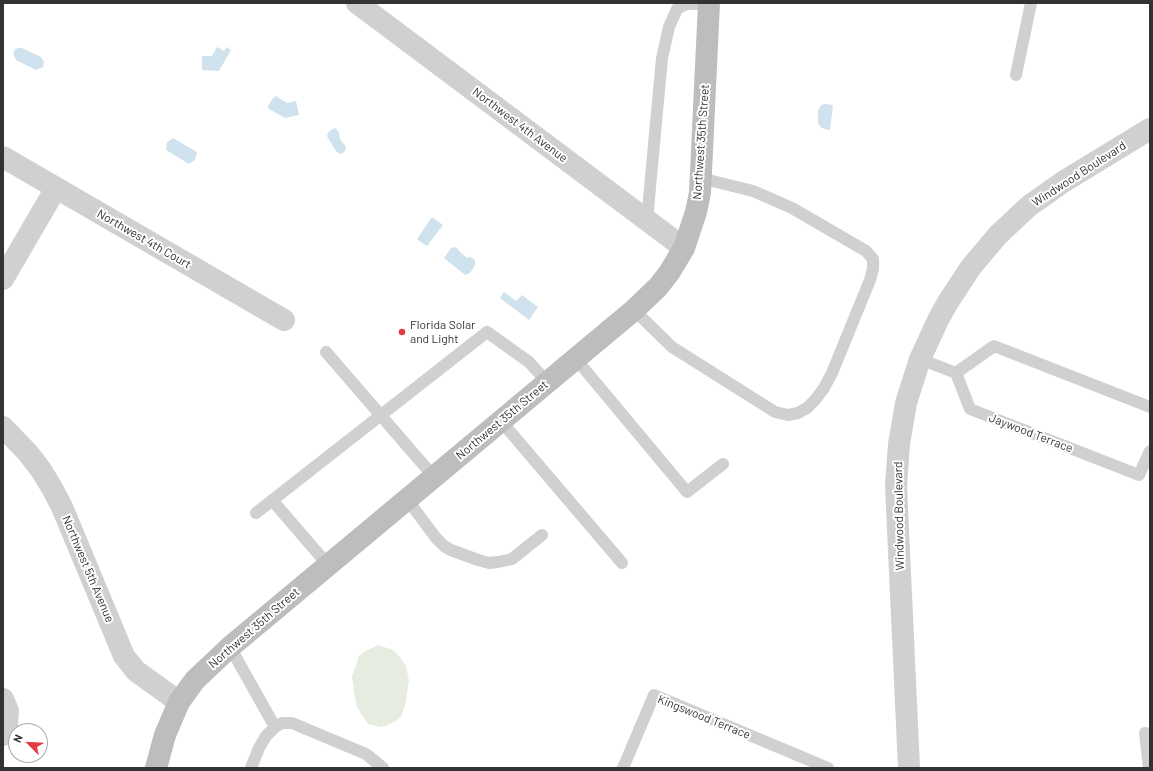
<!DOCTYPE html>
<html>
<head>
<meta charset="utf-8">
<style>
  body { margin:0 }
  #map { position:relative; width:1153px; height:771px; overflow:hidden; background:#fff; font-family:Barlow,sans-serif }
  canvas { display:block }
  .frame { position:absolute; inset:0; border:4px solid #333; pointer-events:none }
  .north { position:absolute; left:8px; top:723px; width:40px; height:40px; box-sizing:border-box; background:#fff; border:1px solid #adadad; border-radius:50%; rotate:294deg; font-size:11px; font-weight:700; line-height:16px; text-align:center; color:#333 }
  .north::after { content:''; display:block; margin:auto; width:14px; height:18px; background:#e63946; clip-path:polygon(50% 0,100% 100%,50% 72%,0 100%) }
</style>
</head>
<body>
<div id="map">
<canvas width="1153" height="771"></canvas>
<div class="frame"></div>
<div class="north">N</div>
</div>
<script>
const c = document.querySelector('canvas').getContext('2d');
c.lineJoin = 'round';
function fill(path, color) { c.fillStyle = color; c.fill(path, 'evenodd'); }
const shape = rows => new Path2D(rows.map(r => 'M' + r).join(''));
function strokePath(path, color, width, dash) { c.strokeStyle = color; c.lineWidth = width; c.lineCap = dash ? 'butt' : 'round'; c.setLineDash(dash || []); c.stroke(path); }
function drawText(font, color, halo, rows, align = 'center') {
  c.font = font + ' Barlow,sans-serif'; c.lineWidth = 4; c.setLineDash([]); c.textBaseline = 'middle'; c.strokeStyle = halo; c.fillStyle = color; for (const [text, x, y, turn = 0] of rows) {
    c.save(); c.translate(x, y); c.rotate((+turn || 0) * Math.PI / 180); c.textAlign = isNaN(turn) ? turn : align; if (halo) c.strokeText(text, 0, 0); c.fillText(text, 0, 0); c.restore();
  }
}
fill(shape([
  [378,645,393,650,400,657,406,666,409,681,405,706,401,716,396,721,388,725,381,727,368,724,357,707,354,693,352,676,358,660,358,657,364,652]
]), '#e6ecdf');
fill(shape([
  [217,47,224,51,227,47,231,50,219,71,202,70,202,56,212,56],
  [18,48,22,48,41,57,44,62,43,67,36,70,16,60,13,53,15,49],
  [276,96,287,103,296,101,299,115,285,118,269,109,268,106,274,97],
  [825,104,833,105,830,130,822,128,820,126,818,123,818,111,821,105],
  [335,128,339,132,340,139,346,147,345,151,343,153,340,154,336,151,329,140,327,136,329,131],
  [173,138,197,152,195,160,189,164,166,150,167,142],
  [432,217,443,225,427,246,418,240,417,239],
  [455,247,458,249,459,251,467,258,471,257,475,260,475,265,470,273,465,275,444,258,451,248],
  [504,292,516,301,522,295,538,307,529,320,500,298]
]), '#cfe2ee');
strokePath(shape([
  [1016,75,1031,3],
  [647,220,662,58,669,27,677,9,686,4,709,4],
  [634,310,672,347,775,412,788,415,798,413,807,408,815,400,824,388,832,373,870,280,873,269,873,259,866,251,792,208,753,191,700,178],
  [326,352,434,477],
  [576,359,687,492,723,464],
  [920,359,956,373,970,409,1139,475,1150,451],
  [956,373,994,346,1150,407],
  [501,421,622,563],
  [407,499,436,538,444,546,451,550,478,560,489,563,498,562,512,559,542,535],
  [272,500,328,565],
  [256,513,487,332,529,362,547,382],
  [230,647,275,727],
  [1145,733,1149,768],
  [251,768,259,748,266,736,275,727,282,723,292,723,366,754,383,768],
  [623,768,654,695,828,768]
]), '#d0d0d0', 12);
strokePath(shape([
  [357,3,684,248],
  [3,157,284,320],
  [3,279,56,188],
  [3,427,28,453,41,470,52,488,62,507,124,656,136,671,179,702],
  [3,699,8,711,7,726,3,735],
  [909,768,896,486,899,444,906,403,920,359,938,320,948,302,971,267,998,235,1029,206,1063,182,1150,129]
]), '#d0d0d0', 22);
strokePath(shape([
  [156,768,165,735,179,702,195,680,230,647,634,310,658,287,669,273,684,248,696,212,700,193,709,3]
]), '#bdbdbd', 22);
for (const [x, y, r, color] of [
  [402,332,4,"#e63946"]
]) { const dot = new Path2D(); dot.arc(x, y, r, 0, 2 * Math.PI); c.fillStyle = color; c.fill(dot); strokePath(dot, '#fff', 1.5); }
drawText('12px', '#333', '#fff', [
  ["Northwest 4th Avenue",520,125,37],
  ["Northwest 35th Street",701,142,-86],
  ["Windwood Boulevard",1079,174,-33],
  ["Northwest 4th Court",144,239,30],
  ["Northwest 35th Street",502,420,-40],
  ["Jaywood Terrace",1031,433,21],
  ["Windwood Boulevard",899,516,-91],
  ["Northwest 5th Avenue",88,569,67],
  ["Northwest 35th Street",254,628,-41],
  ["Kingswood Terrace",704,717,22]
]);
drawText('12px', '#333', '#fff', [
  ["Florida Solar",410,325],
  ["and Light",410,339]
], 'left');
</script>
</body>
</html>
